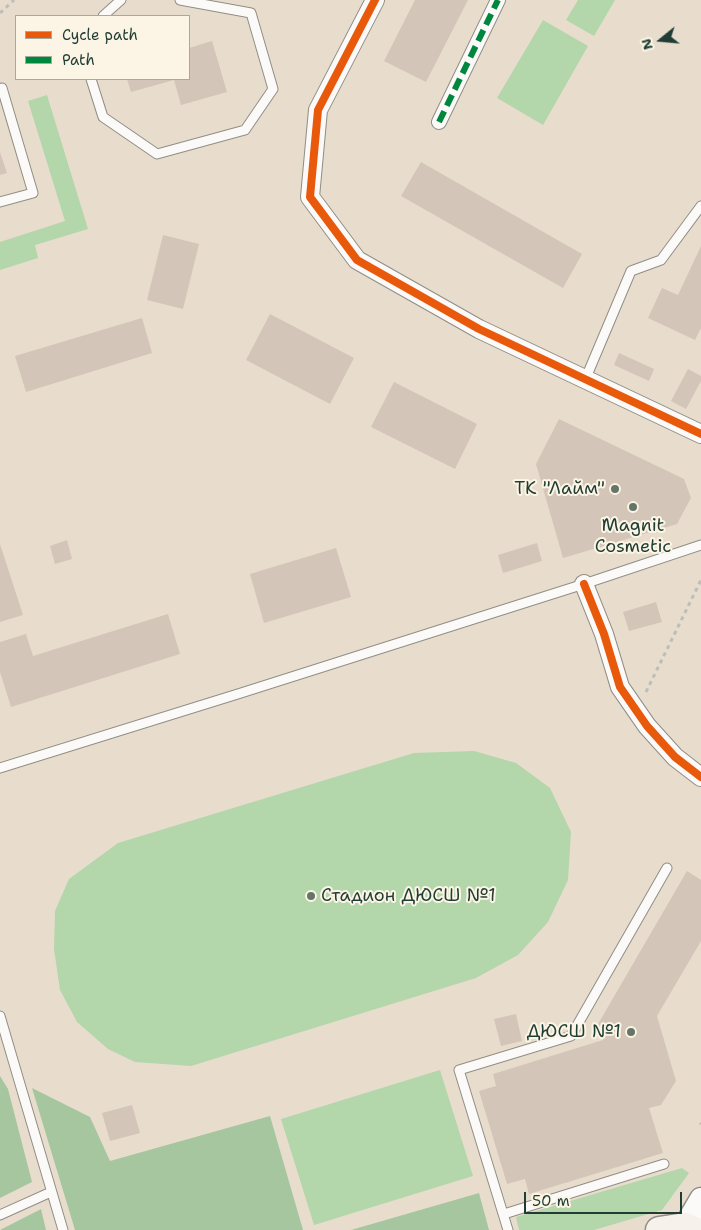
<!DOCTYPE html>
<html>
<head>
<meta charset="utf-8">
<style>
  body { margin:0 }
  #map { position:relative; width:701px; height:1230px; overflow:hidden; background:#e8ddcd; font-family:"Shantell Sans",sans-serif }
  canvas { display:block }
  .legend { position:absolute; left:15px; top:15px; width:175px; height:65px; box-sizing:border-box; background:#fcf5e5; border:1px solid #a4ab9e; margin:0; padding:6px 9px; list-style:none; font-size:15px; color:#1f3d34 }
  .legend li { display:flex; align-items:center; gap:10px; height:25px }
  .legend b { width:25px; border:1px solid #a4ab9e }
  .north { position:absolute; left:636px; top:15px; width:50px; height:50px; -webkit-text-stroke:4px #fcf5e5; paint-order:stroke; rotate:253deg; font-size:14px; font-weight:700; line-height:20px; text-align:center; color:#1f3d34 }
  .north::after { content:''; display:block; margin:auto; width:18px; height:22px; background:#1f3d34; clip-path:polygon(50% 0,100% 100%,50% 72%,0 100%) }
  .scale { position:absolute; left:524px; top:1192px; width:158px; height:22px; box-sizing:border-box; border:2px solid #1f3d34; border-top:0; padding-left:6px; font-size:15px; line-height:18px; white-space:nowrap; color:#1f3d34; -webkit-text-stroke:4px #fcf5e5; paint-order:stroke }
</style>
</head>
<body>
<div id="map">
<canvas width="701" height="1230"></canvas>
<ul class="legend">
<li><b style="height:6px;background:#e8590c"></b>Cycle path</li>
<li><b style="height:6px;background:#00873e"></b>Path</li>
</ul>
<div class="north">N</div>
<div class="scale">50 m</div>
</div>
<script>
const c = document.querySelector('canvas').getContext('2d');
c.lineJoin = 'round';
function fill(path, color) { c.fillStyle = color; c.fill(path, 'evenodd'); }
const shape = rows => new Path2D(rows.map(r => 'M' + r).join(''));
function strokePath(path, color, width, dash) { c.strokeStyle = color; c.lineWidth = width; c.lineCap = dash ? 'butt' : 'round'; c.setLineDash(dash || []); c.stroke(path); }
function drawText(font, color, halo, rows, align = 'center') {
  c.font = font + ' "Shantell Sans",sans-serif'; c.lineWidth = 4; c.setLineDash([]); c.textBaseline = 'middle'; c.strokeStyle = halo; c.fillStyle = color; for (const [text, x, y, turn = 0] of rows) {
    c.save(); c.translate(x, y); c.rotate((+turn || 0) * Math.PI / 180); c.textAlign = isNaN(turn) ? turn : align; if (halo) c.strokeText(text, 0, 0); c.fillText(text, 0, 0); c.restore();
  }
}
fill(shape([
  [578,0,615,0,594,36,566,20],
  [543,20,588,46,543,125,497,98],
  [47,95,88,229,35,245,38,258,0,270,0,242,65,221,28,101],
  [474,751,516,763,550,788,571,832,568,880,548,922,518,955,476,978,191,1066,135,1062,108,1049,77,1022,60,990,54,949,55,911,69,879,118,843,414,753],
  [440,1070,473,1176,314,1225,281,1119],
  [682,1168,689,1173,662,1210,594,1230,519,1230,516,1217]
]), '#b3d6aa');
fill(shape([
  [0,1076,8,1089,32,1182,0,1198],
  [32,1088,90,1117,110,1161,270,1116,303,1230,75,1230],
  [479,1193,489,1230,351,1230],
  [41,1209,46,1230,0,1230]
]), '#a5c69e');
fill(shape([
  [415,0,468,0,426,82,384,61],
  [212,41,227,92,181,105,174,80,131,92,127,79,189,79,189,48],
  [0,152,7,173,0,175],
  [421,162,582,254,563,288,401,196],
  [163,235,199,244,183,309,147,300],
  [701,246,701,328,695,340,648,318,662,288,678,295],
  [270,314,354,358,330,404,246,360],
  [142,318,152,353,26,392,15,356],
  [619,353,654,369,649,381,614,365],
  [688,369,701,376,701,381,686,409,671,401],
  [394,382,477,424,455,469,371,427],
  [559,419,684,479,691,498,677,524,563,558,536,464],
  [67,540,72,559,55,564,50,546],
  [537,543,542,561,503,573,498,555],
  [0,544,23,615,0,622],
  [336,548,351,597,264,623,250,574],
  [656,602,662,622,629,631,623,612],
  [168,614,180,654,11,707,0,672,0,642,26,634,33,656],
  [687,871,701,880,701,941,657,1016,676,1081,661,1105,649,1108,663,1153,529,1194,525,1179,507,1184,479,1091,496,1086,493,1074,603,1040,598,1024],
  [516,1014,522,1041,501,1046,494,1019],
  [132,1105,140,1133,110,1141,102,1113]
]), '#d3c5b8');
const service = shape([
  [103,16,121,0],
  [91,79,103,117,157,154,245,130,273,89,251,13,180,0],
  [0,89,2,88,33,193,0,202],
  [585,380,631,271,661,260,701,206],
  [0,768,241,693,584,584,701,545],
  [0,1016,63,1230],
  [504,1214,664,1164],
  [0,1215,51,1192],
  [508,1230,459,1070,571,1036,667,868]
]);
const pedestrian = shape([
  [439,122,498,0]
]);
const minor = shape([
  [375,0,318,110,310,197,357,260,479,329,701,434],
  [584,584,604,634,620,687,647,726,675,757,701,777]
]);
const tertiary = shape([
  [685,1226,701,1199]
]);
const secondary = shape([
  [659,1230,685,1226,694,1230]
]);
strokePath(service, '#8f8e85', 11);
strokePath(pedestrian, '#8f8e85', 16);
strokePath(minor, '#8f8e85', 20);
strokePath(tertiary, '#8f8e85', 25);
strokePath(secondary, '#8f8e85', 29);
strokePath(shape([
  [0,13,14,0],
  [646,692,701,580],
  [700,1123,701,1124]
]), '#bdbeb9', 3, [4, 4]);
strokePath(service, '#fcfaf8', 9);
strokePath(pedestrian, '#fcfaf8', 14);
strokePath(minor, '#fcfaf8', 18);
strokePath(tertiary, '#fcfaf8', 22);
strokePath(secondary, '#f6f1ea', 26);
strokePath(shape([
  [439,122,498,0]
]), '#00873e', 6, [12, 6]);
strokePath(shape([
  [375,0,318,110,310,197,357,260,479,329,701,434],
  [584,584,604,634,620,687,647,726,675,757,701,777]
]), '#e8590c', 8);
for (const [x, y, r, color] of [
  [615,489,5,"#65756a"],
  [633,507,5,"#65756a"],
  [311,896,5,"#65756a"],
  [631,1032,5,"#65756a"]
]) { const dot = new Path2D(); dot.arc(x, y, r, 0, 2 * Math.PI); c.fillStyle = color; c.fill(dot); strokePath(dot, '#fcf5e5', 2); }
drawText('18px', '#1f3d34', '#fcf5e5', [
  ["ТК \"Лайм\"",605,489],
  ["Magnit",633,526,"center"],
  ["Cosmetic",633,547,"center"],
  ["Стадион ДЮСШ №1",321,896,"left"],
  ["ДЮСШ №1",621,1032]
], 'right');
</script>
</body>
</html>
